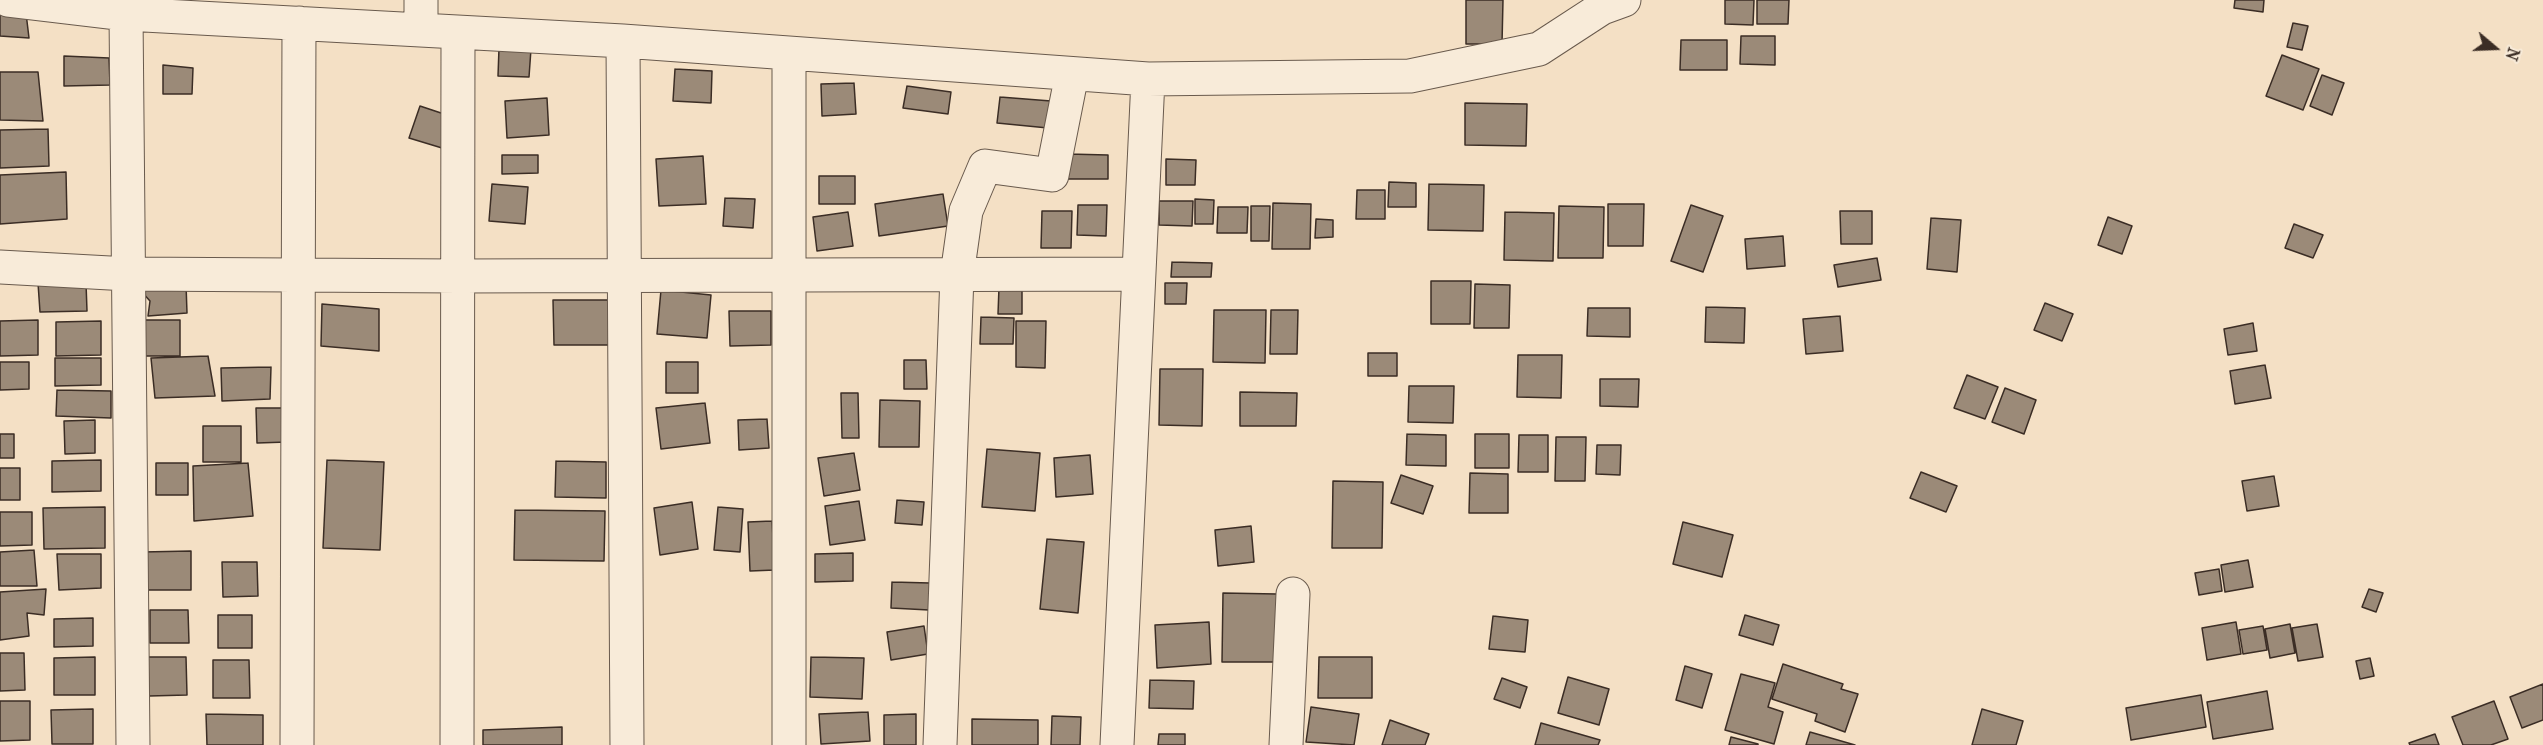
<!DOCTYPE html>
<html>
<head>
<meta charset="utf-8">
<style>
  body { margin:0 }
  #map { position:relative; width:2543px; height:745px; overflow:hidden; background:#f4e0c5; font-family:"IM FELL French Canon",serif }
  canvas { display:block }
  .north { position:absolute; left:2465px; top:18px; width:60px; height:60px; -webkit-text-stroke:4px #f8ebd9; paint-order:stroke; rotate:109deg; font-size:16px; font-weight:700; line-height:24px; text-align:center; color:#3b2d25 }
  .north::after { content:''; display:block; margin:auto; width:21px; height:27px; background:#3b2d25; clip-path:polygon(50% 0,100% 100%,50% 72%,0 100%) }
</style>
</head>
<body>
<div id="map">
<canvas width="2543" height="745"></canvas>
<div class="north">N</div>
</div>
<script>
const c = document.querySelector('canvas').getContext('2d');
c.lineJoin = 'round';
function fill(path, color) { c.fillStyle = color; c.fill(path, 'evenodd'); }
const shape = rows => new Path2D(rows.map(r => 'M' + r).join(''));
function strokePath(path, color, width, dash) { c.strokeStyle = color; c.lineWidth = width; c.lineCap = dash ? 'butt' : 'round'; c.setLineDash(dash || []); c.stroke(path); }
const building = shape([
  [1466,0,1503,0,1502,44,1466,44,1466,0],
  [1725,0,1754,0,1753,25,1725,24,1725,0],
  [1757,0,1789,0,1788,24,1757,24,1757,0],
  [2235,0,2264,0,2263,12,2234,8,2235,0],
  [0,11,26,13,29,38,0,36,0,11],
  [2293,23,2308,26,2302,50,2287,47,2293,23],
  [1741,36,1775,36,1775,65,1740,64,1741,36],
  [1681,40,1727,40,1727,70,1680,70,1681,40],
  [499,48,531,49,529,77,498,76,499,48],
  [2282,55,2319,69,2303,110,2266,96,2282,55],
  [64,56,109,58,110,85,64,86,64,56],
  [163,65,193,68,192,94,163,94,163,65],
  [675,69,712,71,711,103,673,101,675,69],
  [0,72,38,72,43,121,0,120,0,72],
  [2322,75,2344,83,2332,115,2310,106,2322,75],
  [854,83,856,114,822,116,821,84,854,83],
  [907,86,951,92,948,114,903,108,907,86],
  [1000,97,1051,101,1048,128,997,123,1000,97],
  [547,98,549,135,507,138,505,101,547,98],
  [1465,103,1527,104,1526,146,1465,145,1465,103],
  [420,106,453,117,442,148,409,138,420,106],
  [48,129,49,166,0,168,0,130,48,129],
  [1068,154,1108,155,1108,179,1067,179,1068,154],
  [502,155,538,155,538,173,502,174,502,155],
  [703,156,706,204,659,206,656,159,703,156],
  [1166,159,1196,160,1195,185,1166,185,1166,159],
  [66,172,67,219,0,224,0,175,66,172],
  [819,176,855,176,855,204,819,204,819,176],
  [1389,182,1416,183,1416,207,1388,207,1389,182],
  [492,184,528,187,525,224,489,221,492,184],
  [1429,184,1484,185,1483,231,1428,230,1429,184],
  [1357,190,1385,190,1385,219,1356,219,1357,190],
  [943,194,948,226,879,236,875,204,943,194],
  [725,198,755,199,753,228,723,226,725,198],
  [1195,199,1214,200,1213,224,1195,224,1195,199],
  [1159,201,1193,201,1192,226,1159,225,1159,201],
  [1273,203,1311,204,1310,249,1272,249,1273,203],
  [1608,204,1644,204,1643,246,1608,246,1608,204],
  [1078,205,1107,205,1106,236,1077,235,1078,205],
  [1691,205,1723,216,1703,272,1671,261,1691,205],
  [1251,206,1270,206,1269,241,1251,241,1251,206],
  [1559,206,1604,207,1603,258,1558,258,1559,206],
  [1218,207,1248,207,1247,233,1217,233,1218,207],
  [1042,211,1072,211,1071,248,1041,248,1042,211],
  [1840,211,1872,211,1872,244,1841,244,1840,211],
  [848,212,853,246,817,251,813,217,848,212],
  [1505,212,1554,213,1553,261,1504,260,1505,212],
  [2108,217,2132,226,2122,254,2098,245,2108,217],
  [1931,218,1961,220,1957,272,1927,269,1931,218],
  [1316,219,1333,220,1333,237,1315,238,1316,219],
  [2294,224,2323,235,2313,258,2285,248,2294,224],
  [1783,236,1785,266,1747,269,1745,239,1783,236],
  [1877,258,1881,280,1838,287,1834,265,1877,258],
  [1172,262,1212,263,1211,277,1171,277,1172,262],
  [1431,281,1471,281,1470,324,1431,324,1431,281],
  [38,283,86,283,87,311,40,312,38,283],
  [1165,283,1187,283,1186,304,1165,304,1165,283],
  [186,284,187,313,148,316,150,301,141,291,186,284],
  [1475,284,1510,285,1509,328,1474,328,1475,284],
  [999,287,1022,288,1022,314,998,314,999,287],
  [661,290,711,295,707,338,657,334,661,290],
  [553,300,610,300,610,345,554,345,553,300],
  [2045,303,2073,314,2062,341,2034,330,2045,303],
  [322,304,379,309,379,351,321,346,322,304],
  [1706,307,1745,308,1744,343,1705,342,1706,307],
  [1588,308,1630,308,1630,337,1587,336,1588,308],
  [1214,310,1266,310,1265,363,1213,362,1214,310],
  [1271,310,1298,310,1297,354,1270,354,1271,310],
  [729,311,771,311,771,345,730,346,729,311],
  [1840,316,1843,351,1806,354,1803,319,1840,316],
  [981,317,1014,318,1013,344,980,344,981,317],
  [38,320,38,355,0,356,0,321,38,320],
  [143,320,180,320,180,356,144,356,143,320],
  [101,321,101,355,56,356,56,322,101,321],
  [1016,321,1046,321,1045,368,1016,367,1016,321],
  [2253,323,2257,351,2228,355,2224,329,2253,323],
  [1368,353,1397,353,1397,376,1368,376,1368,353],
  [1518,355,1562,355,1561,398,1517,397,1518,355],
  [208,356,215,396,155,398,151,358,208,356],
  [55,358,101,358,101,385,55,386,55,358],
  [904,360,926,360,927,389,904,389,904,360],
  [0,362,29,362,29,389,0,390,0,362],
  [666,362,698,362,698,393,666,393,666,362],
  [2265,365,2271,398,2235,404,2230,371,2265,365],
  [271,367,270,399,222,401,221,368,271,367],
  [1160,369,1203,369,1202,426,1159,425,1160,369],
  [1967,375,1998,387,1985,419,1954,408,1967,375],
  [1600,379,1639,379,1638,407,1600,406,1600,379],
  [1409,386,1454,386,1453,423,1408,422,1409,386],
  [2005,388,2036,400,2024,434,1992,422,2005,388],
  [57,390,111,391,111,418,56,416,57,390],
  [1240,392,1297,393,1296,426,1240,426,1240,392],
  [841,393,858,393,859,438,842,438,841,393],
  [880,400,920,401,919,447,879,447,880,400],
  [705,403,710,443,661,449,656,408,705,403],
  [256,408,286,408,287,442,257,443,256,408],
  [767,419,769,448,739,450,738,420,767,419],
  [95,420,95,453,65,454,64,421,95,420],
  [203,426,241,426,241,462,203,462,203,426],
  [0,434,14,434,14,458,0,458,0,434],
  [1407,434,1446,435,1446,466,1406,465,1407,434],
  [1475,434,1509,434,1509,468,1475,468,1475,434],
  [1519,435,1548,435,1548,472,1518,472,1519,435],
  [1556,437,1586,437,1585,481,1555,481,1556,437],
  [1597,445,1621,445,1620,475,1596,474,1597,445],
  [987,449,1040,453,1035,511,982,507,987,449],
  [854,453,860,490,824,496,818,458,854,453],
  [1090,455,1093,494,1056,497,1054,458,1090,455],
  [101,460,101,491,52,492,52,461,101,460],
  [327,460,384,462,380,550,323,548,327,460],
  [556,461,606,462,606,498,555,497,556,461],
  [156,463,188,463,188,495,156,495,156,463],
  [248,463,253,516,194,521,193,466,248,463],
  [0,468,20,468,20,500,0,500,0,468],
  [1921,472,1957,486,1946,512,1910,498,1921,472],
  [1470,473,1508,474,1508,513,1469,513,1470,473],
  [1401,475,1433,486,1423,514,1391,503,1401,475],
  [2274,476,2279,506,2247,511,2242,481,2274,476],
  [1333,481,1383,482,1382,548,1332,548,1333,481],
  [897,500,924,502,922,525,895,523,897,500],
  [859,501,865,540,830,545,825,506,859,501],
  [692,502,698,549,660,555,654,508,692,502],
  [105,507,105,548,44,549,43,508,105,507],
  [718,507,743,509,740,552,714,550,718,507],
  [515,510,605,511,604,561,514,560,515,510],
  [0,512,32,512,32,545,0,546,0,512],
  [772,521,775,570,750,571,748,522,772,521],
  [1683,522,1733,535,1722,577,1673,564,1683,522],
  [1251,526,1254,562,1218,566,1215,530,1251,526],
  [1047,539,1084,542,1078,613,1040,609,1047,539],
  [34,550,37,586,0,586,0,552,34,550],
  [191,551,191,590,143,590,142,552,191,551],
  [853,553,853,581,815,582,815,554,853,553],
  [57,554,101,554,101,588,59,590,57,554],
  [2248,560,2253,587,2225,592,2221,565,2248,560],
  [222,562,257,562,258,596,223,597,222,562],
  [2219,569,2222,591,2199,595,2195,573,2219,569],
  [892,582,930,583,929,610,891,608,892,582],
  [46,589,44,615,27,613,29,636,0,640,0,592,46,589],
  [2369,589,2383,593,2376,612,2362,607,2369,589],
  [1223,593,1277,594,1276,662,1222,662,1223,593],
  [150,610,188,610,189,643,150,643,150,610],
  [218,615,252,615,252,648,218,648,218,615],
  [1745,615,1779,625,1773,645,1739,635,1745,615],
  [1493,616,1528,620,1525,652,1489,649,1493,616],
  [93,618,93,646,54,647,54,619,93,618],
  [1209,622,1211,664,1157,668,1155,625,1209,622],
  [2236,622,2241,654,2207,660,2202,628,2236,622],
  [2290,624,2295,653,2270,658,2265,629,2290,624],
  [2317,624,2323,657,2298,661,2292,628,2317,624],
  [924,626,928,654,891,660,887,632,924,626],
  [2263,626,2267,650,2243,654,2239,630,2263,626],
  [0,653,24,653,25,690,0,691,0,653],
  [95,657,95,695,54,695,54,658,95,657],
  [148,657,186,657,187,695,149,696,148,657],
  [811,657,864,658,862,699,810,697,811,657],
  [1319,657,1372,657,1372,698,1318,698,1319,657],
  [2370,658,2374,676,2360,679,2356,661,2370,658],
  [213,660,249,660,250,698,213,698,213,660],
  [1783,664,1843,684,1841,689,1858,694,1845,732,1815,721,1817,714,1772,699,1783,664],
  [1685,666,1712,674,1702,708,1676,700,1685,666],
  [1741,674,1775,683,1768,707,1783,712,1774,744,1725,730,1741,674],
  [1568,677,1609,689,1599,725,1558,713,1568,677],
  [1502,678,1527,687,1520,708,1494,699,1502,678],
  [1150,680,1194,681,1193,709,1149,708,1150,680],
  [2543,684,2543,720,2522,728,2510,697,2543,684],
  [2267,691,2273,729,2213,739,2207,702,2267,691],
  [2201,695,2206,727,2131,740,2126,708,2201,695],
  [0,701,30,701,30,740,0,741,0,701],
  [2494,701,2508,739,2491,745,2463,745,2452,717,2494,701],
  [1311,707,1359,714,1354,745,1306,742,1311,707],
  [93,709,93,744,52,744,51,710,93,709],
  [1982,709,2023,721,2016,745,1972,745,1982,709],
  [868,712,870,741,821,744,819,714,868,712],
  [206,714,263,715,263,745,207,745,206,714],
  [916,714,916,745,884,745,884,715,916,714],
  [1052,716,1081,717,1080,745,1051,745,1052,716],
  [972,719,1038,720,1038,745,972,745,972,719],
  [1390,720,1429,734,1425,745,1382,745,1390,720],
  [1541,723,1600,740,1598,745,1535,745,1541,723],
  [562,727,562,745,483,745,483,730,562,727],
  [1810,732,1855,745,1806,745,1810,732],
  [1159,734,1185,734,1185,745,1158,745,1159,734],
  [2435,734,2439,745,2410,745,2409,743,2435,734],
  [1731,737,1758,744,1758,745,1729,745,1731,737]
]);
fill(building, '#9b8a78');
strokePath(building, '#3b2d25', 1.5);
const street = shape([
  [8,0,126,14,623,41,1148,79,1410,76,1539,49,1602,8,1624,0],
  [421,0,421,30],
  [126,14,133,745],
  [623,41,627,745],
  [789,53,789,745],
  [0,267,128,274,458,276,1138,274],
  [297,745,299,23],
  [457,745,458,32],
  [940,745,957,275,966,211,985,166,1052,175,1072,74],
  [1117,745,1148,79],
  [1286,745,1293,594]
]);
strokePath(street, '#695a4d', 35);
strokePath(street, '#f8ebd9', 33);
</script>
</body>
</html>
